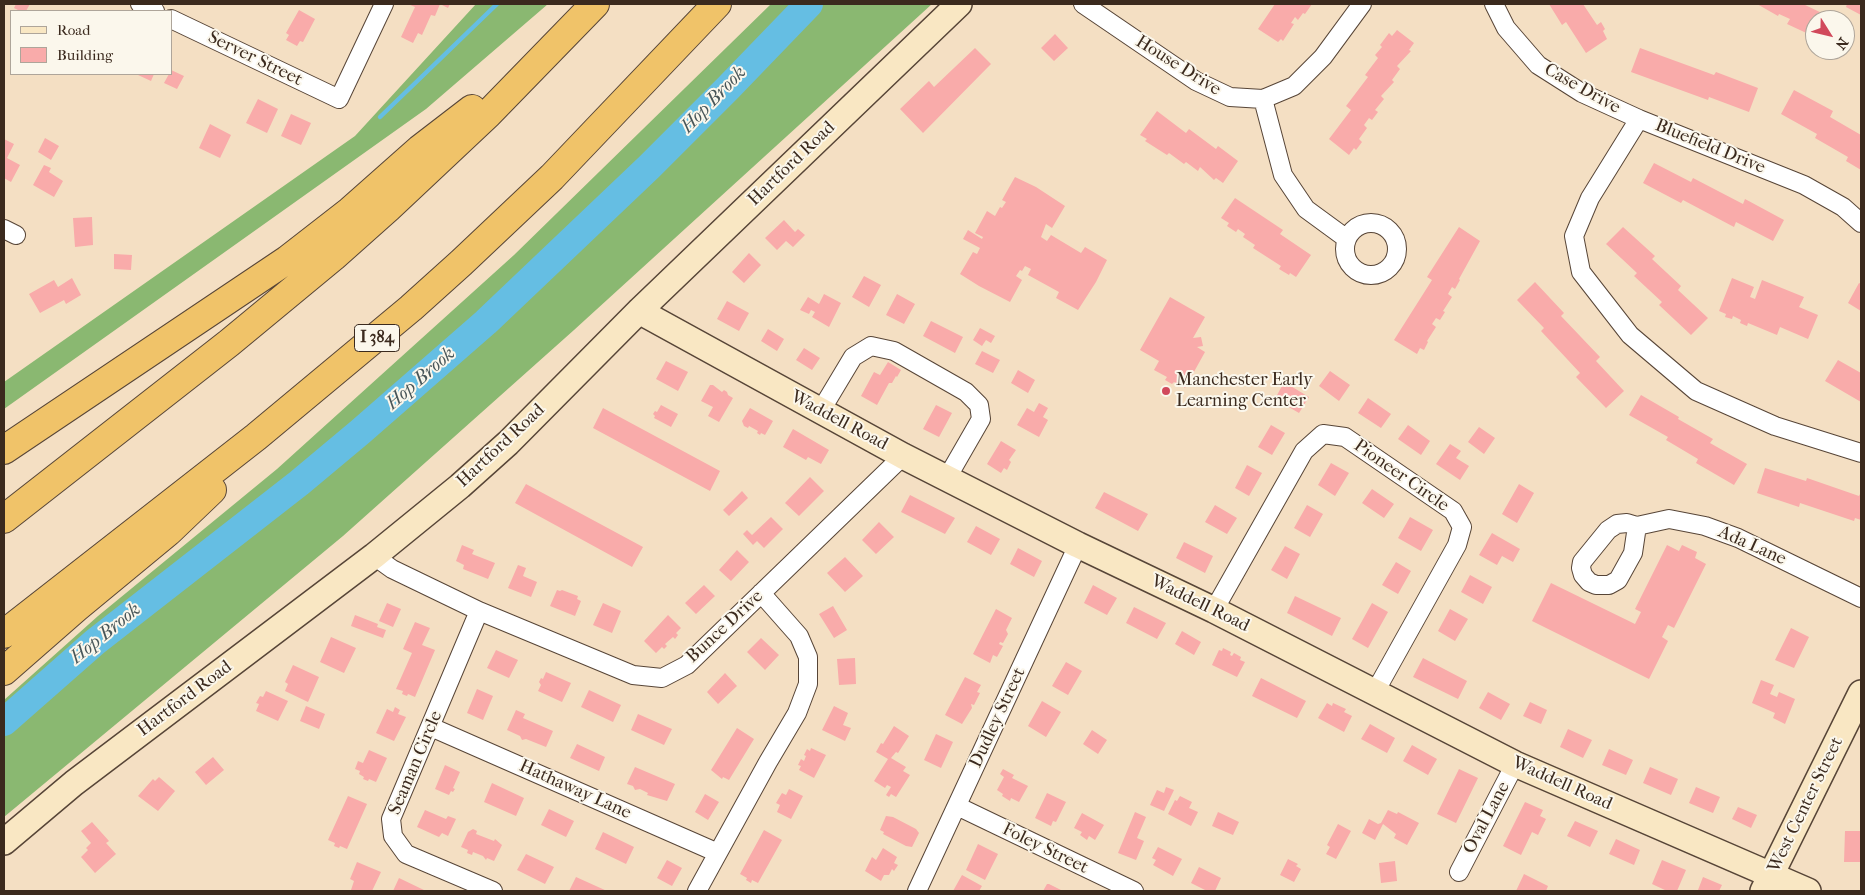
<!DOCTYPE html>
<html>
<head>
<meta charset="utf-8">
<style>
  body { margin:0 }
  #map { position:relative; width:1865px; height:895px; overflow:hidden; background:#f4dfc3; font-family:"IM FELL French Canon",serif }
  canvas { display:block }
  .frame { position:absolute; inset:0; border:5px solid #3b2a1e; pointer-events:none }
  .legend { position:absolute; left:10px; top:10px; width:162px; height:65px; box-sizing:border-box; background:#fbf7ec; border:1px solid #aea59a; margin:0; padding:6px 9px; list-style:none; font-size:15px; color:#3b2a1e }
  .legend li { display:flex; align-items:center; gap:10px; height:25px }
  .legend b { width:25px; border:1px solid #aea59a }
  .north { position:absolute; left:1805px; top:10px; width:50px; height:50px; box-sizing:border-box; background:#fbf7ec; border:1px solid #aea59a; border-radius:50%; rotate:126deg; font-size:14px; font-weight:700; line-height:20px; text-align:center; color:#3b2a1e }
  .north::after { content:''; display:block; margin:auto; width:18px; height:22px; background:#d1495b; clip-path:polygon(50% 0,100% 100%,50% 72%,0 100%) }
</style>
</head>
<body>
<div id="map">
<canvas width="1865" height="895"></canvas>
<div class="frame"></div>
<ul class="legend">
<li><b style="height:6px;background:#f9e7c3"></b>Road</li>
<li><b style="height:14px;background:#f9abaa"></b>Building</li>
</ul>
<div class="north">N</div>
</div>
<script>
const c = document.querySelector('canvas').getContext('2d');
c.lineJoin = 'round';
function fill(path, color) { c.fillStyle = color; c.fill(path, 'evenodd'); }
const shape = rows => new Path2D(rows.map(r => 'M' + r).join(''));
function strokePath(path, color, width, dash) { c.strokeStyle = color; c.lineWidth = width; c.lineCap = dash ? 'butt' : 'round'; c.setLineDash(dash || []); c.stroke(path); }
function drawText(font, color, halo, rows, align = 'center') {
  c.font = font + ' "IM FELL French Canon",serif'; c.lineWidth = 4; c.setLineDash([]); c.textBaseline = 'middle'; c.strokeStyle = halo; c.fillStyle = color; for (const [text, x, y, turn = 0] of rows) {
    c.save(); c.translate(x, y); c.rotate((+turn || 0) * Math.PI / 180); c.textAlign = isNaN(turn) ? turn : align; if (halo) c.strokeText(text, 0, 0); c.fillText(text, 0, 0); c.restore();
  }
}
fill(shape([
  [476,4,548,4,426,109,4,409,4,382,355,136],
  [771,4,932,4,574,330,343,536,4,817,4,700,98,616,277,469,514,255]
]), '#8ab871');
strokePath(shape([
  [380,117,497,4]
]), '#65bee3', 4.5);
strokePath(shape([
  [4,722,95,642,299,483,360,432,486,322,649,167,728,88,809,4]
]), '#65bee3', 28);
fill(shape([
  [16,4,30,4,26,11,20,11,14,8],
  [408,4,450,4,448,8,440,4,435,16,431,15,422,35,418,33,413,43,401,37,415,7],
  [1275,4,1312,4,1305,14,1303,13,1298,20,1295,17,1291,23,1294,24,1283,41,1281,39,1278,42,1258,29],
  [1549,4,1583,4,1597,25,1601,22,1605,29,1603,31,1607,39,1586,53,1566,22,1562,25],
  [1757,4,1803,4,1826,15,1824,20,1815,20,1815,37,1787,24,1790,19,1779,14,1778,16],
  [1847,4,1861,4,1861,15,1846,7],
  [299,10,315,19,303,42,300,41,297,46,286,40,289,35,286,33],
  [1397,30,1414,43,1409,50,1411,51,1397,66,1400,69,1392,80,1394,82,1381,96,1384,99,1375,110,1378,112,1372,120,1369,118,1364,125,1367,128,1359,139,1362,142,1356,150,1354,148,1349,155,1329,139,1351,110,1346,106,1368,77,1365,75,1378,58,1375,55,1382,47,1380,45,1389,33,1392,36],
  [1055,34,1068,48,1054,61,1041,48],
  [975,48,991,64,923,133,900,109,929,81,934,87],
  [1640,48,1714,75,1716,72,1758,88,1749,112,1709,97,1708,100,1631,72],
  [171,70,184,76,177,89,164,83,169,74,171,74],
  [139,74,154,74,151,81,138,75],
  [1794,90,1833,111,1830,117,1861,135,1861,170,1846,161,1848,157,1815,138,1817,134,1781,114],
  [258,99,278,109,267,133,246,123],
  [1157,111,1186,133,1189,129,1216,149,1218,146,1238,161,1223,183,1216,178,1214,180,1200,167,1198,171,1186,162,1184,164,1169,153,1167,155,1145,141,1147,139,1140,135],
  [291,114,311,123,301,145,281,136],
  [210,124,231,135,220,158,199,148],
  [45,138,59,146,51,160,38,152],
  [4,139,14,144,7,158,20,165,11,182,4,178],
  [1654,163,1691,182,1693,178,1743,204,1745,199,1784,220,1773,241,1736,222,1734,227,1683,200,1681,203,1643,183],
  [44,165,51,168,49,172,63,181,54,197,33,185],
  [1015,177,1036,187,1065,206,1052,228,1046,224,1041,237,1047,241,1051,235,1081,253,1085,247,1107,260,1096,282,1078,310,1056,298,1059,292,1028,275,1031,269,1025,266,1022,271,1020,270,1016,276,1022,280,1010,302,979,286,960,274,973,252,977,254,980,248,963,239,968,230,982,239,983,237,975,233,987,211,995,216,1000,207,1002,208,1006,202,1002,200],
  [1235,198,1283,230,1280,234,1311,255,1296,277,1290,273,1289,275,1279,269,1281,266,1253,248,1255,245,1243,237,1245,234,1238,229,1236,232,1227,226,1229,223,1221,218],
  [92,217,93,245,75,247,73,218],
  [784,220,795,232,798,229,805,235,793,247,786,241,777,250,765,238],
  [1459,227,1480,241,1459,279,1460,280,1455,289,1452,287,1448,294,1452,297,1443,311,1445,312,1440,320,1436,318,1432,324,1436,327,1427,341,1428,342,1424,350,1420,348,1417,354,1394,340,1432,280,1427,277],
  [1623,227,1655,256,1652,259,1681,286,1678,290,1708,318,1691,335,1659,305,1662,302,1634,276,1637,273,1606,244],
  [749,253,761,265,744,283,732,272],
  [114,254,132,255,131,270,114,269],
  [864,276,881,285,869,307,852,297],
  [72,278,81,295,66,304,64,300,40,313,29,294,54,280,58,287],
  [1732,278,1754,287,1750,297,1755,299,1762,280,1804,297,1799,307,1818,315,1808,339,1780,327,1777,335,1748,323,1747,326,1740,323,1741,320,1733,316,1732,319,1725,317,1726,314,1719,311],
  [1535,282,1564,313,1561,316,1600,357,1596,361,1624,391,1606,408,1576,377,1580,373,1541,331,1544,328,1517,300],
  [1859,283,1861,284,1861,311,1848,303],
  [824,294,841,303,829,327,812,317,815,312,811,310,809,314,800,310,808,297,819,304],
  [897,294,915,304,904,324,886,315],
  [1170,297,1205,317,1193,338,1201,337,1203,346,1197,347,1205,352,1185,388,1174,382,1172,384,1165,380,1167,377,1154,370,1159,361,1140,350],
  [727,301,749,313,739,331,717,319],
  [931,321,963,337,955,353,923,336],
  [980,328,995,336,991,343,986,340,982,346,973,340],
  [768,329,784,339,777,351,761,341],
  [804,348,820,358,812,370,796,360],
  [982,351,1000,360,993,373,975,364],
  [1838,360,1861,373,1861,402,1825,381],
  [666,361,688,372,678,391,656,379],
  [888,362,901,370,897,377,896,376,892,383,889,383,877,405,861,396,874,372,880,375],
  [1018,370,1035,380,1028,393,1011,383],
  [1330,371,1350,385,1339,401,1319,386],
  [1284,382,1309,397,1299,413,1275,399],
  [710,385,713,385,722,392,724,390,727,392,728,395,733,398,719,422,708,416,713,407,701,401],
  [1641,395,1679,417,1678,419,1713,439,1710,443,1747,464,1734,485,1696,463,1698,459,1666,440,1668,437,1629,415],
  [1368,398,1391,414,1381,428,1358,413],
  [1039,403,1048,408,1043,417,1048,420,1039,437,1017,425,1027,408,1034,412],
  [661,405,678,414,671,427,654,418,655,416,653,414,655,411,657,412],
  [936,405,952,413,939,437,923,429],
  [603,408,720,471,710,491,593,428],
  [750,408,773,421,765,435,761,433,760,435,757,433,758,431,749,426,748,428,744,426,742,421],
  [1271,425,1285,433,1272,455,1258,447],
  [1408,425,1430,441,1421,455,1398,439],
  [1479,427,1495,438,1484,454,1468,442],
  [793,429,829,450,821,464,808,457,806,460,783,447],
  [1001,441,1016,450,1009,460,1011,462,1007,470,1004,468,1001,473,987,464],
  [1450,444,1461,451,1456,458,1469,466,1460,480,1436,464],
  [1331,463,1349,473,1335,496,1318,485],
  [1247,465,1262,473,1249,496,1235,488],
  [1765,468,1806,481,1807,478,1859,496,1861,492,1861,520,1855,518,1854,521,1800,503,1799,507,1757,493],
  [810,477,824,491,799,516,785,503],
  [526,484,643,547,632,567,515,503],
  [1519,484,1534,493,1517,523,1502,514],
  [1372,489,1394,504,1384,518,1362,503],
  [742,491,748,498,729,516,723,510],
  [1104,492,1148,514,1138,531,1095,508],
  [910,495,955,518,945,534,901,512],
  [1215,505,1237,518,1227,534,1205,522],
  [1307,505,1323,514,1310,537,1294,528],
  [771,517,783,529,764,548,757,541,753,545,743,534,747,530,752,535],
  [1410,517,1433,530,1421,551,1398,538],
  [879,522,894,537,876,554,862,540],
  [976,526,1000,539,991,555,967,542],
  [1492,533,1520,549,1513,562,1502,556,1497,565,1479,555],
  [1184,542,1213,556,1205,573,1176,558],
  [462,545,474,550,472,554,495,563,488,579,463,569,464,565,456,561],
  [1667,545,1679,551,1682,545,1697,552,1695,558,1706,564,1674,628,1668,625,1662,637,1668,641,1649,679,1532,621,1551,583,1635,624,1641,612,1635,609],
  [1285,546,1300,554,1287,579,1271,570],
  [1018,548,1042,561,1034,577,1010,564],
  [737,550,749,562,731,581,719,570],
  [845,557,863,576,845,592,827,573],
  [1396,562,1411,571,1398,594,1382,585],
  [518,565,526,568,523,576,537,582,531,597,508,588],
  [1470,575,1492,587,1483,604,1461,592],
  [704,585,715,596,696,614,685,603],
  [1093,585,1117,598,1107,615,1084,603],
  [557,590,560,591,562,590,578,596,577,599,581,601,575,616,550,606],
  [1295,596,1341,618,1332,636,1287,613],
  [387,603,401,609,393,627,379,621],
  [603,603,621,611,612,633,593,625],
  [1372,603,1388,612,1368,648,1352,639],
  [833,606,847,630,834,638,819,614],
  [1134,607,1166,623,1157,639,1126,623],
  [996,609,1012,618,1006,630,1008,634,1003,643,1000,642,999,644,1003,646,997,657,993,655,990,663,973,654],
  [1450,609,1468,619,1455,641,1438,631],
  [355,615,378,624,377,627,386,630,383,638,351,626],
  [668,615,681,628,676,633,678,635,675,639,673,637,665,644,667,646,664,649,662,647,656,653,644,641],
  [415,622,430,628,422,645,435,650,415,697,408,694,407,696,402,694,403,691,396,689,412,653,403,649],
  [1791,628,1809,637,1794,668,1775,660],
  [1182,631,1201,642,1194,655,1175,644],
  [331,637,356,648,344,673,320,662],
  [761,638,779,655,765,670,747,652],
  [1223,648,1231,652,1230,655,1232,656,1234,653,1241,657,1240,660,1245,662,1237,677,1212,665,1219,650,1222,651],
  [496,650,518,660,509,678,487,668],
  [855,658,856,684,839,685,837,659],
  [1423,658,1467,681,1458,699,1413,677],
  [1066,662,1082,671,1068,695,1052,686],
  [293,665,319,677,308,702,285,691,288,684,285,682],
  [546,672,571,683,562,702,538,691,541,685,539,682,541,678,543,679],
  [725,673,737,686,718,704,707,692],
  [965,677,981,685,977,692,980,693,974,705,971,704,972,708,962,724,945,715],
  [1261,678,1306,701,1297,718,1252,696],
  [1761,680,1774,685,1770,694,1777,697,1779,692,1795,699,1785,724,1773,718,1775,713,1752,703],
  [477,689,493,696,483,720,467,713],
  [589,690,621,705,613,722,581,707],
  [266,691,288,701,278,721,256,711,259,704,256,703,260,696,263,697],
  [1488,692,1510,704,1501,720,1479,708],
  [1042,701,1061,712,1046,737,1028,726],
  [1530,702,1547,710,1541,724,1523,716],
  [1327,703,1332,706,1333,703,1346,709,1344,712,1352,716,1344,732,1318,718],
  [306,706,325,714,319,729,300,721],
  [834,706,848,713,843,725,851,728,845,741,822,730],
  [395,707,400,710,398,714,406,717,394,741,376,733,387,709,393,712],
  [516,710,525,714,523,718,553,731,546,747,526,739,522,740,520,736,507,730],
  [638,714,672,729,664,745,631,730],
  [1370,724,1395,738,1387,753,1361,739],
  [894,726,909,736,898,753,896,752,891,758,906,767,903,771,910,775,896,797,891,794,889,797,886,795,891,787,887,785,885,788,874,781,888,759,876,752,881,743,883,744],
  [737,728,754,739,729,780,723,777,722,779,711,770],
  [1568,729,1592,740,1583,758,1560,747],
  [1092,730,1107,740,1098,754,1083,744],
  [936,734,953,742,941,768,924,760],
  [577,744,605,757,599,771,570,758],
  [1412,745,1437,759,1428,775,1403,761],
  [811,748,826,755,814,778,799,770,801,766,798,765,801,759,804,761,806,756,804,755,807,749,810,751],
  [1609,749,1633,760,1626,775,1602,765],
  [369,750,387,758,376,782,369,779,368,781,363,779,364,777,359,774,360,771,355,769,358,761,363,763],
  [213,757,224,770,206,785,195,772],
  [445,765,460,772,453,788,455,789,453,792,451,791,449,795,435,789],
  [635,767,675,784,667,801,647,795,648,793,640,789,635,790,633,786,627,784],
  [1650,767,1678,779,1671,795,1643,783],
  [1003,769,1014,775,1012,778,1028,786,1019,802,1011,798,1010,801,1002,796,1003,794,997,790,1004,777,1000,774],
  [1459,769,1478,778,1456,823,1437,814],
  [159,777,175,791,158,811,138,796,153,779,155,781],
  [492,783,524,798,516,816,484,802],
  [1166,787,1174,790,1164,811,1150,805,1157,790,1164,793],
  [1696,787,1720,797,1713,813,1689,803],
  [789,789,803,796,791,819,777,812,780,805,776,803,782,793,786,795],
  [1047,793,1066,802,1056,822,1053,821,1051,826,1035,818],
  [705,794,719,802,708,820,695,812],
  [348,796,367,804,347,849,340,846,339,848,334,846,335,843,328,840],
  [1180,796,1192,802,1189,808,1198,812,1191,826,1168,814,1175,800,1177,801],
  [1525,802,1543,810,1540,816,1546,819,1538,835,1532,832,1521,855,1503,846],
  [1738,807,1757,815,1751,828,1732,819],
  [549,809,574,821,566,837,541,825],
  [425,810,446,819,448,816,456,819,448,836,442,833,439,837,417,827],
  [1388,810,1397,814,1398,812,1419,823,1407,845,1394,838,1396,834,1383,824,1375,840,1362,833,1369,819,1378,824,1381,823],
  [1135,812,1146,817,1137,838,1144,841,1136,860,1118,853],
  [1218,812,1239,822,1233,835,1212,826],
  [1082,813,1104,825,1095,840,1089,836,1087,840,1080,835,1082,832,1074,828],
  [886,816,893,817,916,829,919,833,912,847,906,846,883,834,884,832,880,830],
  [1575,821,1598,831,1590,847,1567,836],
  [92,822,109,841,106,843,116,854,95,873,81,857,88,850,86,848,91,843,81,831],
  [1338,824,1351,831,1336,859,1326,854,1330,847,1327,845],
  [473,829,477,831,476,834,494,841,495,839,502,845,494,861,487,858,486,860,483,856,473,852,472,855,467,853,468,850,461,847,468,832],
  [764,830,782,840,758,883,752,880,751,883,746,880,747,878,740,874],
  [1845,831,1861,831,1861,862,1844,862],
  [603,832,634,847,626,864,595,849],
  [1616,839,1640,850,1634,865,1609,854],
  [978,844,998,854,985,880,966,870],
  [1158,847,1182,859,1173,876,1153,865,1156,860,1152,858],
  [883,848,897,857,894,863,898,865,894,871,892,869,889,875,884,875,881,881,865,871,872,857,876,860],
  [526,854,554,867,545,884,517,870],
  [1288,859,1298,864,1296,866,1301,869,1294,882,1280,875],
  [667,860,682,868,672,886,657,878],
  [1662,860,1686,870,1677,891,1667,891,1652,884],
  [1395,861,1397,881,1381,883,1379,863],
  [357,862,381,872,372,891,351,890,354,881,350,879],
  [1199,867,1221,878,1215,891,1207,891,1191,883],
  [1524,874,1548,886,1546,891,1516,891],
  [962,875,982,886,979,891,953,891],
  [576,877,607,891,569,891],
  [1703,877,1722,885,1719,891,1698,890],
  [399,878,426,891,393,891],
  [1047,884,1049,884,1063,891,1043,891]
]), '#f9abaa');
const street = shape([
  [140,4,155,11],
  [1083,4,1196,81,1230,97,1263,99,1294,86,1323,57,1362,4],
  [1494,4,1506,28,1538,65,1582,93,1639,119,1804,185,1843,207,1861,223],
  [171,19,339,99,384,4],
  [1263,99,1283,175,1306,209,1347,239],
  [1639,119,1590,198,1574,236,1581,272,1630,335,1696,391,1775,426,1861,453],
  '1345 249a26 26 0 1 1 52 0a26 26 0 1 1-52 0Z',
  [4,229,16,235],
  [820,412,853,357,871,346,894,351,966,392,979,405,981,419,947,478],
  [1637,526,1633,553,1618,580,1609,585,1596,585,1589,582,1583,575,1581,568,1582,562,1608,530,1617,524,1627,523,1637,526,1669,519,1705,526,1738,538,1861,598],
  [374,556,392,569,479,611,633,675,662,678,687,665,903,456],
  [1214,610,1304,451,1323,434,1345,437,1453,511,1462,527,1457,545,1375,692],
  [479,611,391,819,393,836,406,854,493,891],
  [431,727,718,853],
  [957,806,1134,891],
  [1459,872,1515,764],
  [697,891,768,762,797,713,808,684,808,657,799,636,761,593],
  [917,891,1078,545]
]);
const secondary = shape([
  [639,311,903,456,1078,545,1214,610,1515,764,1808,891],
  [4,842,74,783,374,556,460,486,508,443,639,311,959,4],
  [1763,891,1861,693]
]);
const highway = shape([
  [4,450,287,260,350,211,420,149,472,109],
  [4,519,229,343,333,257,388,208,488,114,595,4],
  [4,634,256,437,411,308,461,263,552,177,717,4],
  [4,671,76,608,168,532,212,490]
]);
strokePath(street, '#574537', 20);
strokePath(secondary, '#574537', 28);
strokePath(highway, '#574537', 30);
strokePath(street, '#fff', 18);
strokePath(secondary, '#f9e7c3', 25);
strokePath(highway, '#f0c369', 28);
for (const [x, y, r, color] of [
  [1166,391,5,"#d1495b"]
]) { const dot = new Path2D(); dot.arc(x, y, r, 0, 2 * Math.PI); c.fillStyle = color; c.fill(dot); strokePath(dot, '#fbf7ec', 2); }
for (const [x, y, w] of [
  [377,338,45]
]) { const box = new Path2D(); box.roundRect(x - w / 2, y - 13.5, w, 27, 4); c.fillStyle = '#fbf7ec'; c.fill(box); strokePath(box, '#3b2a1e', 1); }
drawText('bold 16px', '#3b2a1e', null, [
  ["I 384",377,338]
]);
drawText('18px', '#3b2a1e', '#fbf7ec', [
  ["Server Street",255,59,26],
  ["House Drive",1178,66,32],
  ["Case Drive",1582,89,29],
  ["Bluefield Drive",1710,147,22],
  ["Hartford Road",792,164,-44],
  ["Waddell Road",839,421,28],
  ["Hartford Road",501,446,-43],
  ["Pioneer Circle",1401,476,35],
  ["Ada Lane",1752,546,24],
  ["Waddell Road",1200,604,26],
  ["Bunce Drive",725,627,-43],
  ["Hartford Road",185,699,-37],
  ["Dudley Street",998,718,-65],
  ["Seaman Circle",416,763,-67],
  ["Waddell Road",1562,784,24],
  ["Hathaway Lane",575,790,24],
  ["West Center Street",1806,805,-64],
  ["Oval Lane",1487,818,-62],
  ["Foley Street",1045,849,26]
]);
drawText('18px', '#3b2a1e', '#fbf7ec', [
  ["Manchester Early",1176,381],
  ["Learning Center",1176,402]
], 'left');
drawText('italic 19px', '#485659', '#fbf7ec', [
  ["Hop Brook",714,100,-46],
  ["Hop Brook",421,379,-41],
  ["Hop Brook",106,634,-39]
]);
</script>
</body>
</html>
